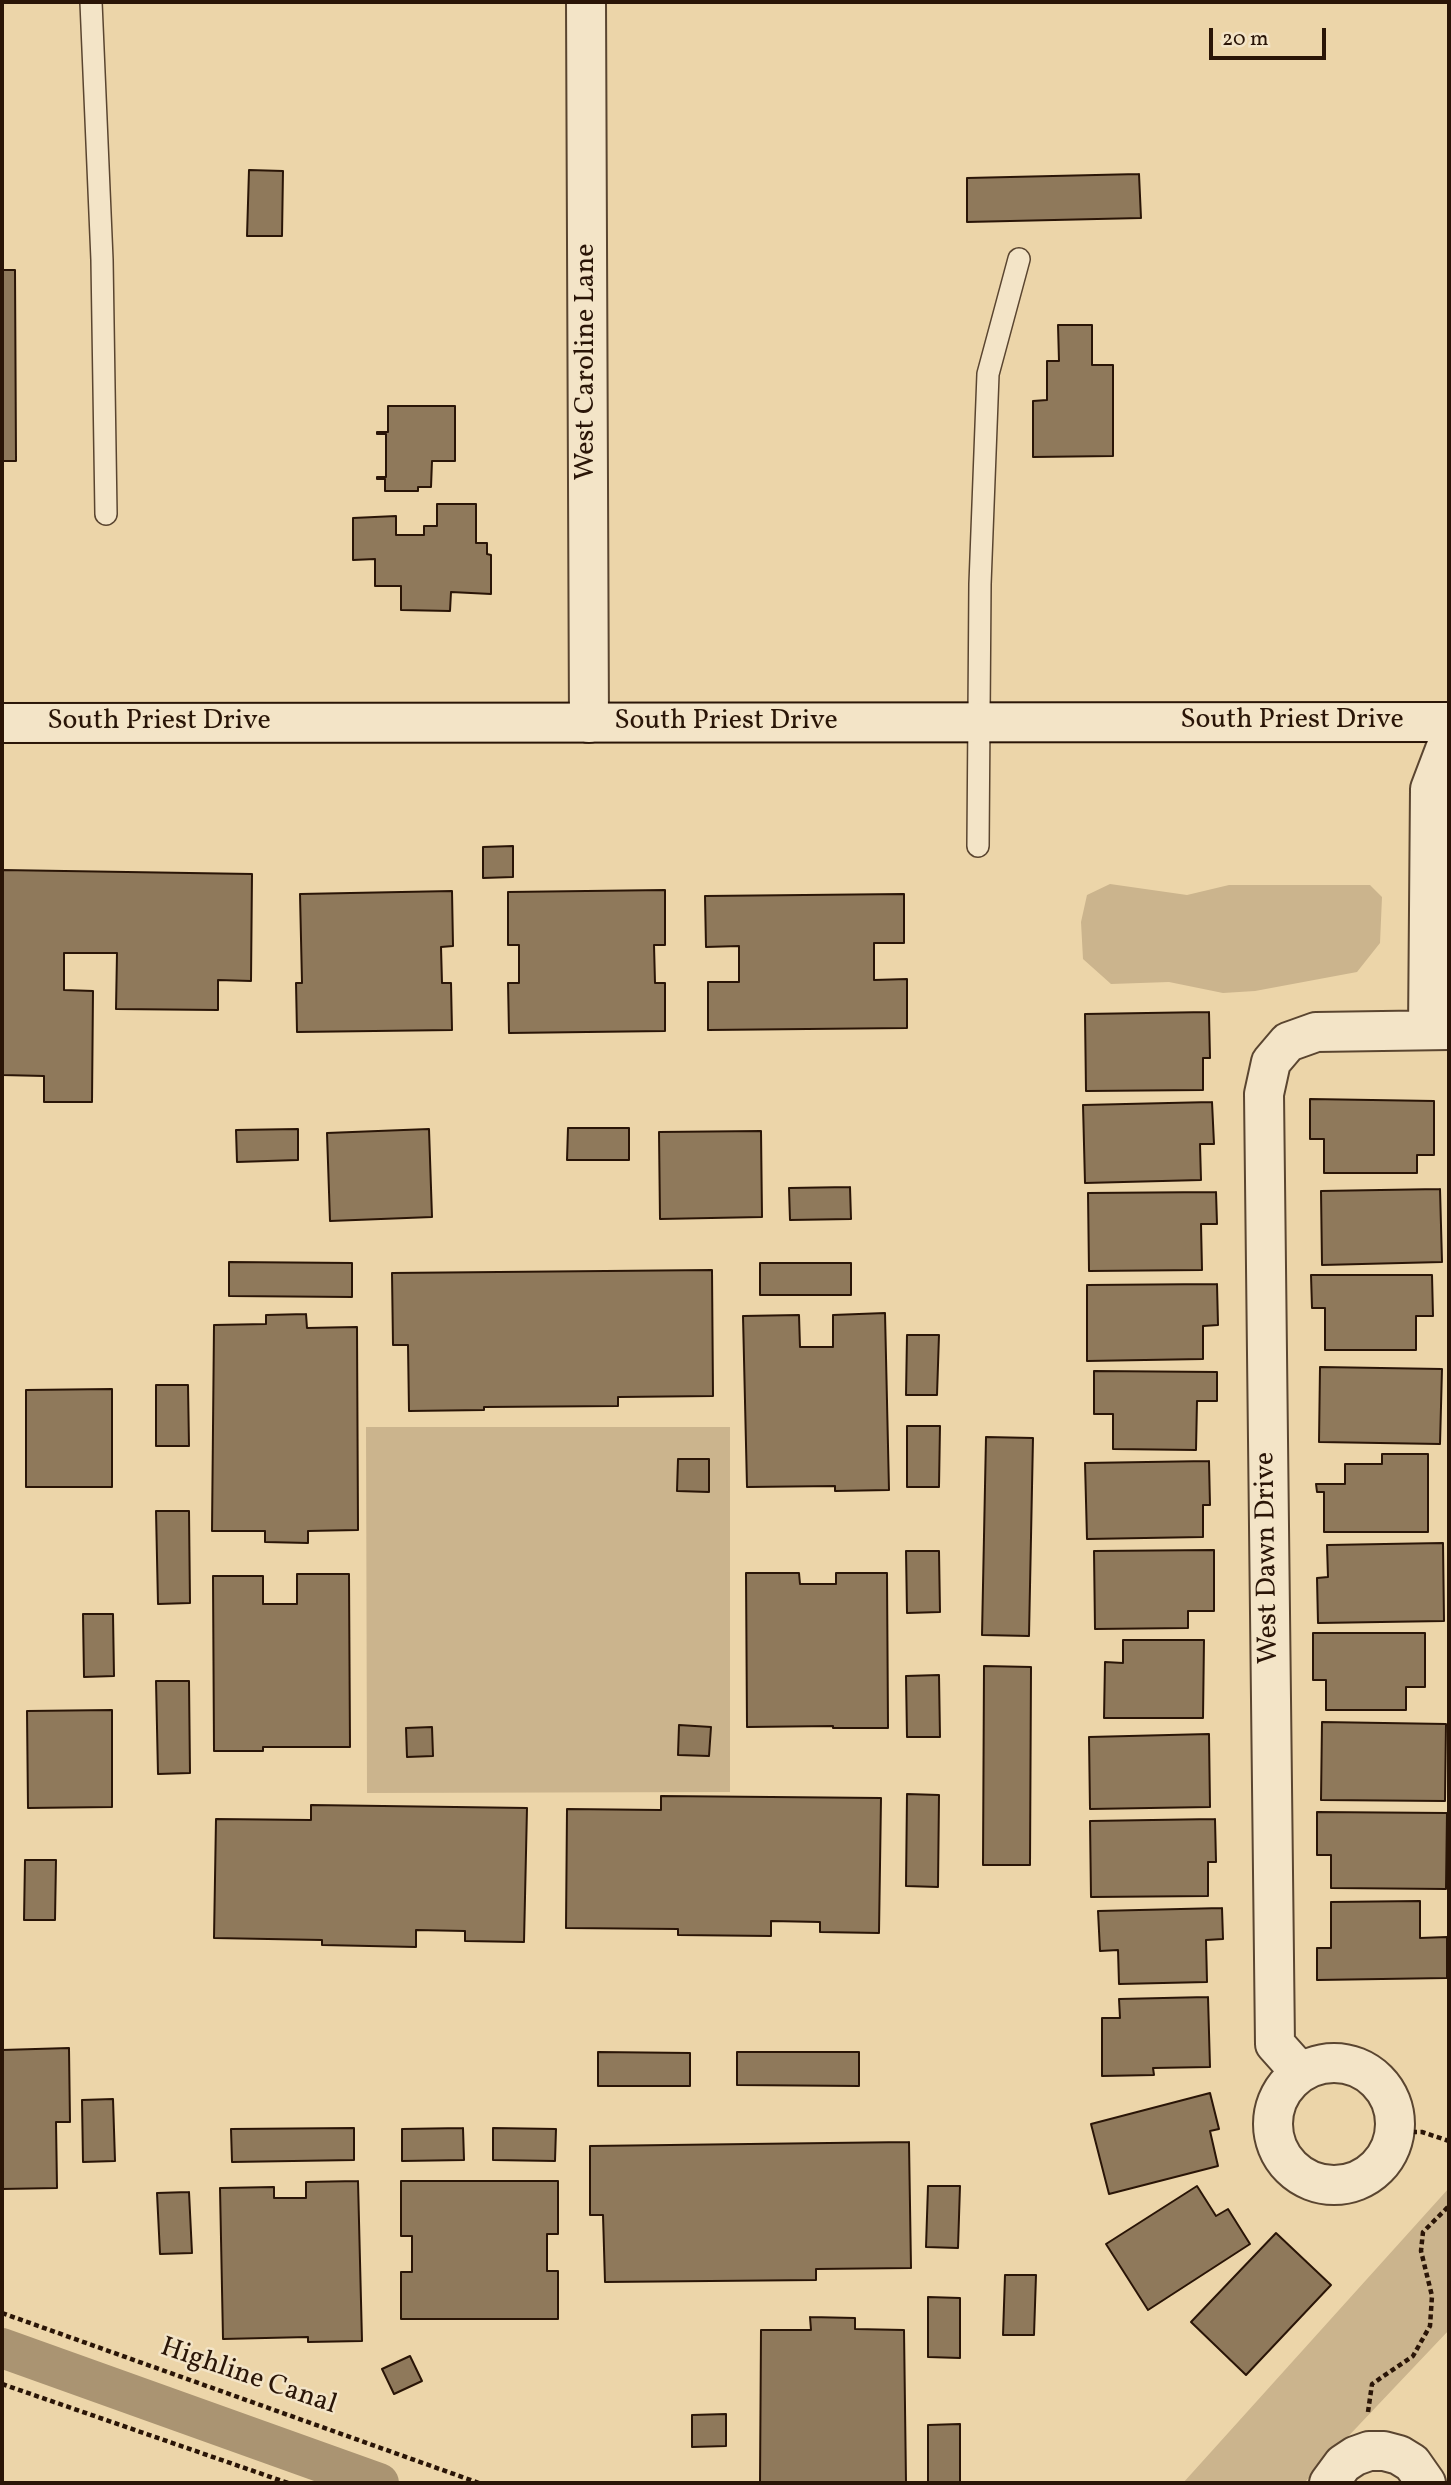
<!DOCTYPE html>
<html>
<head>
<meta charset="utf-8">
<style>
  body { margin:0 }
  #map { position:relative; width:1451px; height:2485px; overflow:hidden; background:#ecd5a9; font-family:Vollkorn,serif }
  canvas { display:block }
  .frame { position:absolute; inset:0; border:4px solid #2a1507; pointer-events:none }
  .scale { position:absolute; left:1209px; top:28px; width:117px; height:32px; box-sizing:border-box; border:4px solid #2a1507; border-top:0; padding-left:9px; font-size:21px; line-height:24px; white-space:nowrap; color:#2a1507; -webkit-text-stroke:5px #f3e4c7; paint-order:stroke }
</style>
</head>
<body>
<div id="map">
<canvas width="1451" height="2485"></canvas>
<div class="frame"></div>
<div class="scale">20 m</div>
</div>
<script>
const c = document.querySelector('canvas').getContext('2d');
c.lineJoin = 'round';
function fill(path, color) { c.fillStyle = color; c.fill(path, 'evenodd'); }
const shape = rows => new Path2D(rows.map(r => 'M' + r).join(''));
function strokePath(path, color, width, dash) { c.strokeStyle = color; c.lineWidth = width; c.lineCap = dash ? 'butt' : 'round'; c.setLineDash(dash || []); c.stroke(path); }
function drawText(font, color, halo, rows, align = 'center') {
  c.font = font + ' Vollkorn,serif'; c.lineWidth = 5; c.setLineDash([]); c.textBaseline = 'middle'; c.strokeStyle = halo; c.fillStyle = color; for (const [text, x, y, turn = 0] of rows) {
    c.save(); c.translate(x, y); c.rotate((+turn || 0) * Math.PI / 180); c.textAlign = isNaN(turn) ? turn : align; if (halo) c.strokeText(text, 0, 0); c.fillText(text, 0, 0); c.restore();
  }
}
fill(shape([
  [1110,884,1187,895,1229,885,1370,885,1382,897,1380,943,1357,972,1255,991,1223,993,1169,982,1111,984,1083,959,1081,922,1087,895],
  [366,1427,730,1427,730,1792,367,1793],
  [1449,2188,1449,2330,1304,2483,1183,2483]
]), '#cbb48d');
strokePath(shape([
  [2,2348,379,2483]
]), '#aa9472', 40);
const building = shape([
  [249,170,283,171,282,236,247,236,249,170],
  [1139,174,1141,218,967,222,967,178,1139,174],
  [2,270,15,270,16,461,2,461,2,270],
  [1058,325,1092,325,1092,365,1113,365,1113,456,1033,457,1033,401,1047,400,1047,361,1059,361,1058,325],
  [388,406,455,406,455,461,432,461,431,487,418,487,418,491,385,491,385,479,377,479,377,477,386,477,386,434,377,434,377,432,388,432,388,406],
  [437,504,476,504,476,543,487,543,487,554,491,555,491,594,451,592,450,611,401,610,401,586,375,586,375,559,353,560,353,518,396,516,396,535,424,535,424,526,437,526,437,504],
  [513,846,513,877,483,878,483,847,513,846],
  [2,870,252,874,251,981,218,980,218,1010,116,1009,117,953,64,953,64,990,93,991,92,1102,44,1102,44,1076,2,1075,2,870],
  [665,890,665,945,654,945,655,983,665,983,665,1031,509,1033,508,983,519,983,519,945,508,945,508,892,665,890],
  [452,891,453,946,441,947,442,983,451,983,452,1030,297,1032,296,983,302,983,300,894,452,891],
  [904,894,904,943,874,943,874,980,907,979,907,1028,708,1030,708,982,739,982,739,946,706,947,705,896,904,894],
  [1209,1012,1210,1058,1203,1058,1203,1090,1086,1091,1085,1014,1209,1012],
  [1310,1099,1434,1101,1434,1155,1417,1155,1417,1173,1324,1173,1324,1139,1310,1139,1310,1099],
  [1212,1102,1214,1144,1200,1144,1201,1180,1085,1183,1083,1105,1212,1102],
  [568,1128,629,1128,629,1160,567,1160,568,1128],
  [298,1129,298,1160,237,1162,236,1130,298,1129],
  [429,1129,432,1217,330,1221,327,1133,429,1129],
  [761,1131,762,1217,660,1219,659,1132,761,1131],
  [850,1187,851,1219,790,1220,789,1188,850,1187],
  [1440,1189,1442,1262,1322,1265,1321,1191,1440,1189],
  [1216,1192,1217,1224,1201,1224,1202,1270,1089,1271,1088,1193,1216,1192],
  [229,1262,352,1263,352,1297,229,1296,229,1262],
  [760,1263,851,1263,851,1295,760,1295,760,1263],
  [712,1270,713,1396,618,1397,618,1406,484,1407,484,1410,409,1411,408,1345,393,1345,392,1273,712,1270],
  [1311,1275,1432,1275,1433,1316,1416,1316,1416,1350,1325,1350,1325,1308,1312,1308,1311,1275],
  [1217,1284,1218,1325,1203,1326,1203,1359,1087,1361,1087,1285,1217,1284],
  [885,1313,889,1490,835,1491,835,1486,747,1487,743,1316,799,1315,800,1347,833,1347,833,1315,885,1313],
  [306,1314,307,1328,357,1327,358,1530,308,1531,308,1543,265,1542,265,1531,212,1531,214,1325,266,1324,266,1315,306,1314],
  [907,1335,939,1335,937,1395,906,1395,907,1335],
  [1320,1367,1442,1369,1440,1444,1319,1442,1320,1367],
  [1094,1371,1217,1372,1217,1401,1197,1401,1196,1450,1113,1449,1113,1414,1094,1414,1094,1371],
  [156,1385,188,1385,189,1446,156,1446,156,1385],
  [112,1389,112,1487,26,1487,26,1390,112,1389],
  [907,1426,940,1426,939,1487,907,1487,907,1426],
  [986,1437,1033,1438,1029,1636,982,1635,986,1437],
  [1382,1454,1428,1454,1428,1532,1324,1532,1324,1492,1317,1492,1316,1484,1345,1484,1345,1464,1382,1464,1382,1454],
  [678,1459,709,1459,709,1492,677,1491,678,1459],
  [1209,1461,1210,1505,1203,1505,1203,1537,1087,1539,1085,1463,1209,1461],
  [156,1511,189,1511,190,1603,158,1604,156,1511],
  [1443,1543,1444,1621,1318,1623,1317,1578,1328,1577,1327,1545,1443,1543],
  [1214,1550,1214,1611,1188,1611,1188,1628,1095,1629,1094,1551,1214,1550],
  [906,1551,939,1551,940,1612,907,1613,906,1551],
  [746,1573,799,1573,800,1584,836,1584,836,1573,887,1573,888,1728,833,1728,833,1726,747,1727,746,1573],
  [297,1574,349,1574,350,1747,263,1747,263,1751,214,1751,213,1576,263,1576,263,1604,297,1604,297,1574],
  [83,1614,113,1614,114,1676,84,1677,83,1614],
  [1313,1633,1425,1633,1425,1687,1406,1687,1406,1710,1326,1710,1326,1680,1313,1680,1313,1633],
  [1123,1640,1204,1640,1203,1718,1104,1718,1105,1662,1123,1663,1123,1640],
  [984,1666,1031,1667,1030,1865,983,1865,984,1666],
  [939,1675,940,1737,907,1737,906,1676,939,1675],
  [156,1681,189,1681,190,1773,158,1774,156,1681],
  [112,1710,112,1807,28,1808,27,1711,112,1710],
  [1322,1722,1446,1724,1445,1801,1321,1800,1322,1722],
  [679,1725,711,1727,709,1756,678,1755,679,1725],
  [432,1727,433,1756,407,1757,406,1728,432,1727],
  [1209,1734,1210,1807,1090,1809,1089,1737,1209,1734],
  [907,1794,939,1795,938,1887,906,1886,907,1794],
  [661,1796,881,1798,879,1933,820,1932,820,1922,771,1921,771,1936,678,1935,678,1929,566,1928,567,1809,661,1810,661,1796],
  [311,1805,527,1808,524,1942,465,1941,465,1931,416,1930,416,1947,322,1945,322,1940,214,1938,216,1819,311,1820,311,1805],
  [1317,1812,1447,1813,1446,1889,1331,1888,1331,1855,1317,1855,1317,1812],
  [1215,1819,1216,1862,1208,1862,1208,1896,1091,1897,1090,1821,1215,1819],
  [25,1860,56,1860,55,1920,24,1920,25,1860],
  [1420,1901,1420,1938,1447,1937,1447,1978,1317,1980,1317,1948,1331,1948,1331,1902,1420,1901],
  [1222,1908,1223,1939,1206,1940,1207,1982,1119,1984,1118,1950,1100,1951,1098,1911,1222,1908],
  [1208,1997,1210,2067,1153,2068,1154,2075,1102,2076,1102,2018,1120,2018,1119,1999,1208,1997],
  [69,2048,70,2122,56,2122,57,2188,2,2189,2,2050,69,2048],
  [598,2052,690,2053,690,2086,598,2086,598,2052],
  [737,2052,859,2052,859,2086,737,2085,737,2052],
  [1210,2093,1219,2129,1210,2131,1218,2166,1109,2194,1091,2124,1210,2093],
  [113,2099,115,2161,83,2162,82,2100,113,2099],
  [354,2128,354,2160,232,2162,231,2129,354,2128],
  [463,2128,464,2160,402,2161,402,2129,463,2128],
  [493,2128,556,2129,555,2161,493,2160,493,2128],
  [909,2142,911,2268,816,2269,816,2280,605,2282,603,2215,590,2215,590,2146,909,2142],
  [358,2181,362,2341,308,2342,308,2337,223,2339,220,2188,274,2187,274,2198,306,2198,306,2182,358,2181],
  [401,2181,558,2181,558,2234,547,2234,547,2271,558,2271,558,2319,401,2319,401,2272,412,2272,412,2236,401,2236,401,2181],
  [928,2186,960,2186,958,2248,926,2247,928,2186],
  [1197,2186,1216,2216,1228,2209,1250,2244,1148,2310,1106,2244,1197,2186],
  [189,2192,192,2253,160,2254,157,2193,189,2192],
  [1276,2233,1331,2285,1246,2375,1191,2322,1276,2233],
  [1005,2275,1036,2275,1034,2335,1003,2335,1005,2275],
  [928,2297,960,2298,960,2358,928,2357,928,2297],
  [810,2317,855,2318,855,2329,904,2330,906,2483,760,2483,761,2330,811,2330,810,2317],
  [410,2356,422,2381,394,2394,382,2369,410,2356],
  [726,2414,726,2446,692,2447,692,2415,726,2414],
  [960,2424,960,2483,928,2483,928,2425,960,2424]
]);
fill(building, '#8f795b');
strokePath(building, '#2a1507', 2);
const lane = shape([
  [91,2,102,260,106,514],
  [978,846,980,584,988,374,1019,259]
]);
const street = shape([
  [586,2,589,723],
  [1428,1030,1430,789,1449,739],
  '1273 2124a61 61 0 1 1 122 0a61 61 0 1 1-122 0Z',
  [1300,2072,1275,2044,1264,1094,1271,1062,1288,1042,1316,1032,1449,1030],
  [1329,2483,1343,2464,1355,2456,1369,2451,1384,2451,1399,2455,1412,2463,1426,2483]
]);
const secondary = shape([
  [2,723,1449,722]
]);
strokePath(lane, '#5a4530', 24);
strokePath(street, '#5a4530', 42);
strokePath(secondary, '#2a1507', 42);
strokePath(shape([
  [1395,2132,1422,2132,1449,2141],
  [2,2313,479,2483],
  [2,2384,288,2483],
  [1368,2412,1372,2384,1413,2356,1430,2326,1432,2296,1421,2251,1423,2232,1449,2206]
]), '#2a1507', 4.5, [5, 3.5]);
strokePath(lane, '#f3e4c7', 21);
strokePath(street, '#f3e4c7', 38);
strokePath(secondary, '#f3e4c7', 38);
drawText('28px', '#2a1507', '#f3e4c7', [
  ["West Caroline Lane",588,362,-90],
  ["South Priest Drive",1292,722],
  ["South Priest Drive",159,723],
  ["South Priest Drive",726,723],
  ["West Dawn Drive",1269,1558,-91],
  ["Highline Canal",248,2378,19]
]);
</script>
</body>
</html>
